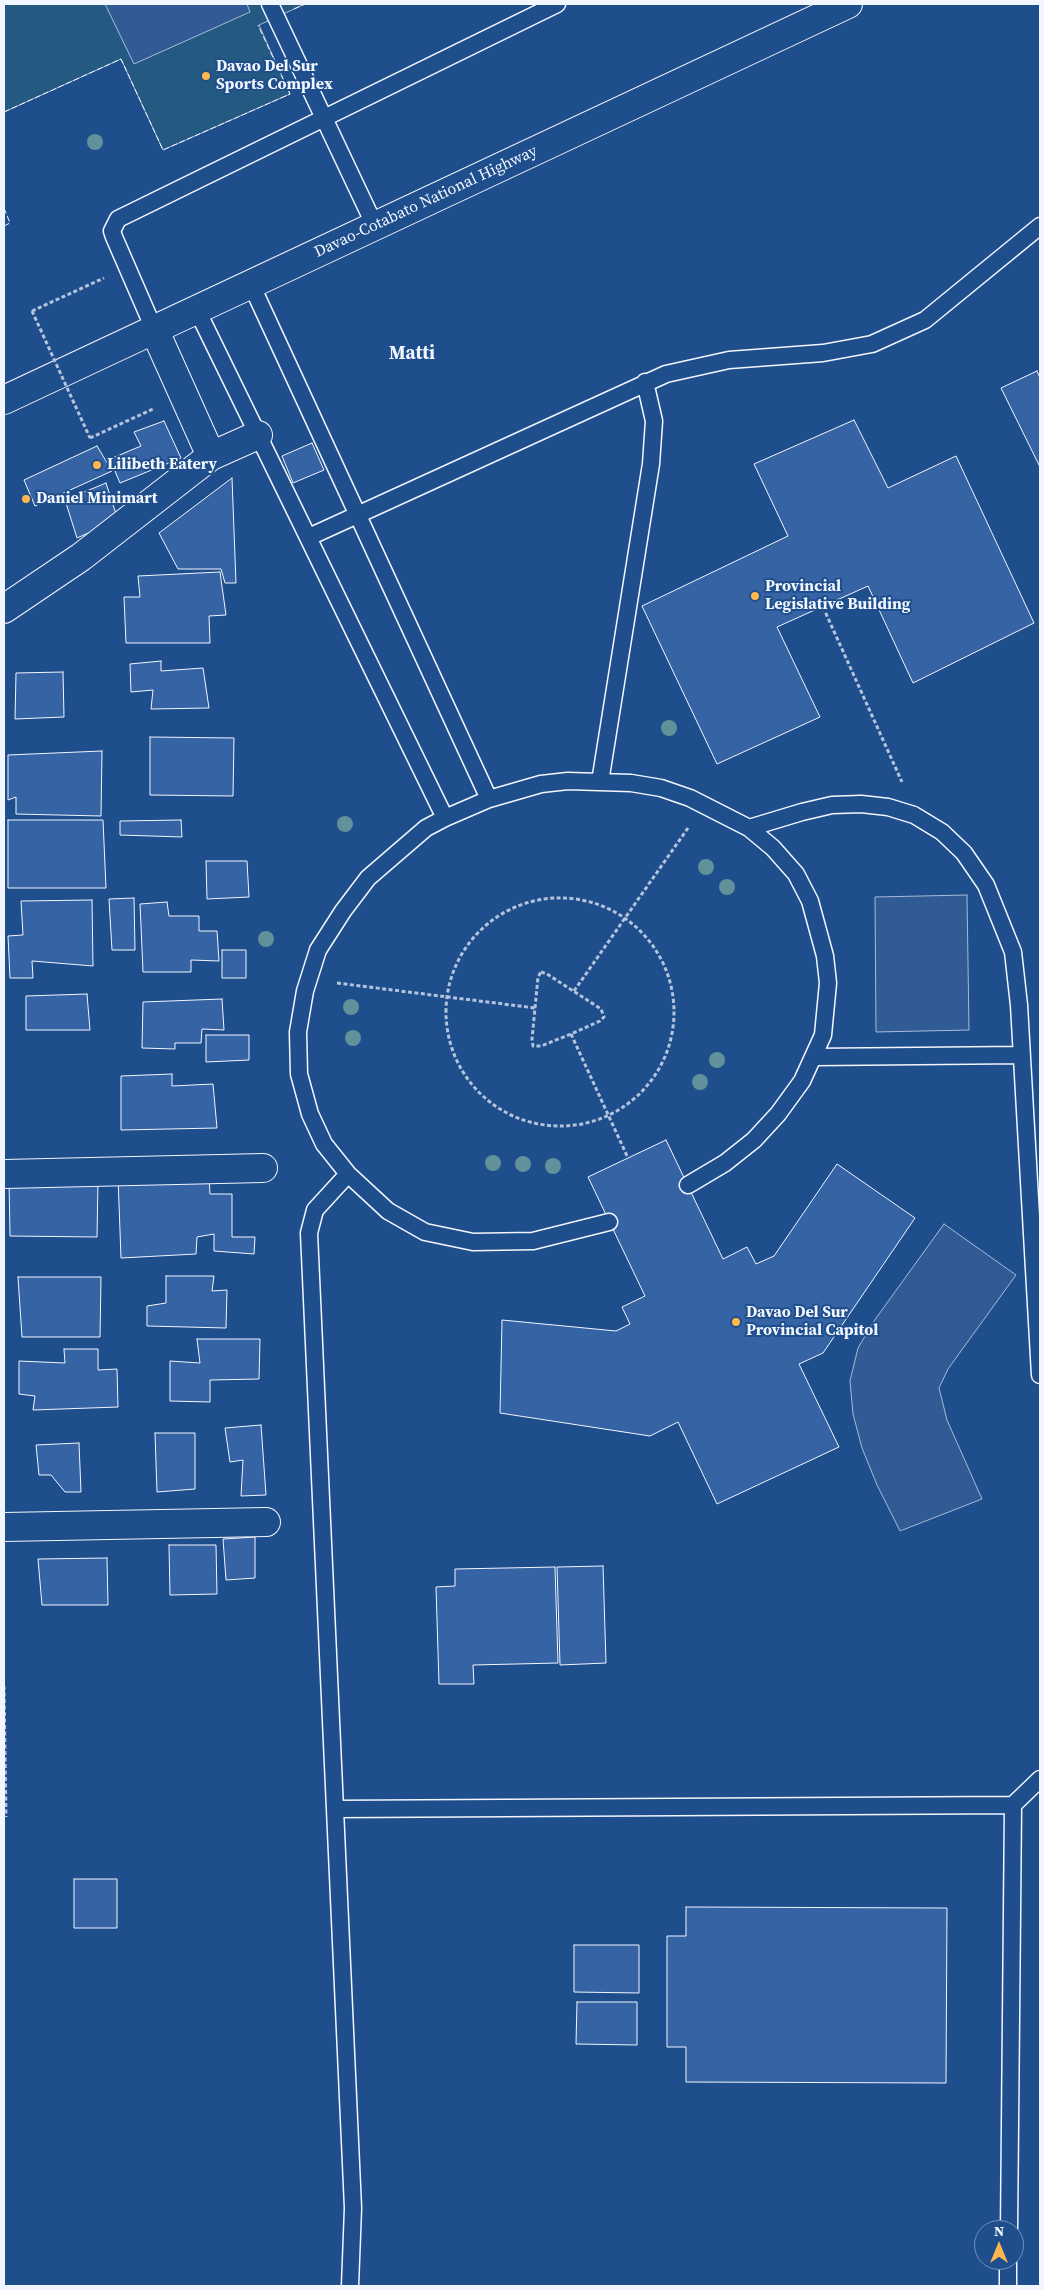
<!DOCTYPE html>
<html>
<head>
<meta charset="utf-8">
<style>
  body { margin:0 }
  #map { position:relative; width:1044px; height:2290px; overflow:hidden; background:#1f4e8c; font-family:"Source Serif 4",serif }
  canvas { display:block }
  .frame { position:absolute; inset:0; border:5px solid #f2f6ff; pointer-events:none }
  .north { position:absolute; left:974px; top:2220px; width:50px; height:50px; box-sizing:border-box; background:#1f4e8c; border:1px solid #7391ba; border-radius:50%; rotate:0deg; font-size:14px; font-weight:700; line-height:20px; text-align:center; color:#f2f6ff }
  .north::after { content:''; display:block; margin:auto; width:18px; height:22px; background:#ffb74d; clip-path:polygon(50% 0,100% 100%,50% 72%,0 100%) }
</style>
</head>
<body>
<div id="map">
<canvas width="1044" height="2290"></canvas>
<div class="frame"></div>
<div class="north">N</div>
</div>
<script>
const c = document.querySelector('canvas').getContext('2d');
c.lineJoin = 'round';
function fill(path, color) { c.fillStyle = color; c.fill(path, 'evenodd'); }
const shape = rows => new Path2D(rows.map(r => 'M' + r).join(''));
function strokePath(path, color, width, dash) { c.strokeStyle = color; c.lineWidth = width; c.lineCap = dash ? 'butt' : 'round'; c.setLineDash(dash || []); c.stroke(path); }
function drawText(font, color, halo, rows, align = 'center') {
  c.font = font + ' "Source Serif 4",serif'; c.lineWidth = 4; c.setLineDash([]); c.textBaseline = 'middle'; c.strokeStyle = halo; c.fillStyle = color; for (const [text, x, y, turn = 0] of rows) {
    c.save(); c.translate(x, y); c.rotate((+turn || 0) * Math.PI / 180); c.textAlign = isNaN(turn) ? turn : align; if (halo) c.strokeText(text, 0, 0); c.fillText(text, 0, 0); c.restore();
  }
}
const green = shape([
  [4,4,305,4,259,25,290,94,163,150,121,59,4,112,4,4]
]);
fill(green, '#245a82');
strokePath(green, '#a8bbd7', 1);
const parking = shape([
  [105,4,247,4,250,12,134,64,105,4],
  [967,895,969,1030,876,1032,875,897,967,895],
  [944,1224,1016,1275,948,1369,939,1388,947,1420,982,1499,900,1531,877,1485,862,1448,853,1414,850,1381,858,1348,874,1321,944,1224]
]);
fill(parking, '#305b95');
strokePath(parking, '#a8bbd7', 1);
const building = shape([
  [1037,371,1040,378,1040,467,1001,388,1037,371],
  [854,420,888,488,956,456,1034,623,913,683,868,586,777,627,820,717,717,764,642,606,788,536,754,464,854,420],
  [164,421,181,458,120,483,110,459,141,446,134,432,164,421],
  [312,443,324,470,293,483,282,456,312,443],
  [97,446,112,471,35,506,24,480,97,446],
  [232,478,236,583,225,583,221,569,178,569,159,533,232,478],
  [106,483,118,520,77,538,65,500,106,483],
  [220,572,226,615,209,616,210,643,126,643,124,597,140,597,138,576,220,572],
  [161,661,161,671,203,668,209,708,151,709,153,690,131,692,130,664,161,661],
  [63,672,64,717,15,719,16,673,63,672],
  [150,737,234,738,233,796,150,795,150,737],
  [102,751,101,816,16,814,16,797,8,800,8,755,102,751],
  [8,820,103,820,106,888,8,888,8,820],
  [181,820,182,837,120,835,120,821,181,820],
  [206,861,247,861,249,897,207,899,206,861],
  [134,898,135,950,112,950,109,899,134,898],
  [92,900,93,966,32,961,33,978,10,978,8,936,23,935,21,901,92,900],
  [167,902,169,916,199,916,199,931,217,931,219,961,191,960,191,972,143,972,140,904,167,902],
  [222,950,246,950,246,978,222,978,222,950],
  [87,994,90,1030,26,1030,26,996,87,994],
  [222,999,224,1030,202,1029,201,1043,175,1043,175,1049,142,1048,143,1002,222,999],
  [206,1035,249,1035,249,1060,206,1062,206,1035],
  [172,1074,172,1086,213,1084,217,1128,121,1130,121,1076,172,1074],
  [666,1140,723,1259,747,1247,756,1264,774,1256,837,1164,915,1218,823,1353,799,1364,839,1447,717,1504,678,1422,650,1436,500,1413,502,1320,616,1331,630,1324,622,1307,645,1296,588,1177,666,1140],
  [209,1175,210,1194,232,1194,232,1237,255,1237,254,1254,214,1251,214,1234,197,1237,196,1254,121,1258,118,1177,209,1175],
  [9,1180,98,1180,97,1237,10,1236,9,1180],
  [166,1276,214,1276,212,1291,227,1290,226,1328,147,1326,147,1306,166,1303,166,1276],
  [18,1277,101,1277,100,1337,22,1337,18,1277],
  [197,1339,260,1339,259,1379,210,1380,210,1402,170,1401,170,1361,200,1363,197,1339],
  [64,1349,98,1349,98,1370,117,1369,118,1407,33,1410,35,1396,19,1394,19,1361,65,1363,64,1349],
  [261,1425,266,1495,241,1496,243,1460,230,1462,225,1428,261,1425],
  [155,1433,195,1433,195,1489,157,1492,155,1433],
  [79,1443,81,1492,65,1492,51,1475,39,1475,36,1445,79,1443],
  [255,1537,255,1578,226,1580,223,1539,255,1537],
  [169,1545,216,1545,217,1594,170,1595,169,1545],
  [107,1558,108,1605,42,1605,38,1559,107,1558],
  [603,1566,606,1663,560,1665,557,1567,603,1566],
  [555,1567,558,1663,473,1665,474,1684,439,1684,436,1587,455,1586,455,1569,555,1567],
  [74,1879,117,1879,117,1928,74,1928,74,1879],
  [686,1907,947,1908,946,2083,686,2082,686,2047,667,2047,667,1936,686,1936,686,1907],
  [574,1945,639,1945,639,1993,574,1992,574,1945],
  [577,2002,637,2002,637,2045,576,2044,577,2002]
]);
fill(building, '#3563a3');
strokePath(building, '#f2f6ff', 1);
const lane = shape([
  [270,4,375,226],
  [251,284,489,799],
  [197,310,445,818],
  [154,329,114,237,112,231,118,219,557,4],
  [309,537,666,374,729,360,823,353,872,344,925,320,1040,226],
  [600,782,651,464,654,421,645,382],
  [749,828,802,812,832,805,861,804,888,807,914,815,942,832,964,853,986,885,1013,952,1019,1005,1040,1375],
  [815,1057,1022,1055],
  [348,1174,315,1210,309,1233,353,2208,350,2286],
  [609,1222,533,1241,473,1242,425,1232,388,1211,348,1174,324,1144,310,1114,299,1074,298,1032,305,991,318,950,343,911,368,878,426,828,445,818,489,799,541,784,568,781,631,783,661,788,690,798,749,828,773,848,796,874,810,901,825,956,828,983,823,1035,802,1081,778,1114,754,1140,725,1163,688,1185],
  [336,1809,1013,1805,1040,1779],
  [1009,2230,1013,1805],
  [1008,2286,1008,2260]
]);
const street = shape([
  [154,329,211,456],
  [4,609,81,557,211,456,258,435],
  [4,1174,263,1168],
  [4,1527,266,1522]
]);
const highway = shape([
  [4,400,848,4]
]);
strokePath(lane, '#f2f6ff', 19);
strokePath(street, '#f2f6ff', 30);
strokePath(highway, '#f2f6ff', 30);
strokePath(shape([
  [32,311,104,278],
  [90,438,153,409],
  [823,607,902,782],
  '446 1012a114 114 0 1 1 228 0a114 114 0 1 1-228 0Z',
  [541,972,547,974,601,1009,604,1017,600,1021,571,1034,541,1046,533,1046,532,1039,538,977,541,972],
  [337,983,535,1008],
  [574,991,688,828],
  [571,1034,628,1158],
  [4,1686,6,1817]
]), '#b3c4dc', 3, [4, 2.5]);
strokePath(lane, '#1f4e8c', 16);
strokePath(street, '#1f4e8c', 28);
strokePath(highway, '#1f4e8c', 28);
strokePath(shape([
  [32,311,90,438]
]), '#b3c4dc', 3, [4, 2.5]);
strokePath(shape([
  [294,9,305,4],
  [4,112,121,59,163,150,290,94,258,25],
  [4,208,10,223,4,226]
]), '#f2f6ff', 1, [6, 2.5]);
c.fillStyle = '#61919a';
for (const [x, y] of [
  [95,142],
  [669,728],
  [345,824],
  [706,867],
  [727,887],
  [266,939],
  [351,1007],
  [353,1038],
  [717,1060],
  [700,1082],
  [493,1163],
  [523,1164],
  [553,1166]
]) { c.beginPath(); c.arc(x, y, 8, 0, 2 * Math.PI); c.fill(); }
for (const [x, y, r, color] of [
  [206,76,5,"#ffb74d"],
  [97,465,5,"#ffb74d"],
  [26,499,5,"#ffb74d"],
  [755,596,5,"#ffb74d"],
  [736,1322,5,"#ffb74d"]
]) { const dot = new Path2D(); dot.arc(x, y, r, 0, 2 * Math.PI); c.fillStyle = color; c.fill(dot); strokePath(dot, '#1f4e8c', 2); }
drawText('bold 16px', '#f2f6ff', '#1f4e8c', [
  ["Davao Del Sur",216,67],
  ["Sports Complex",216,85],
  ["Lilibeth Eatery",107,465],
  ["Daniel Minimart",36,499],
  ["Provincial",765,587],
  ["Legislative Building",765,605],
  ["Davao Del Sur",746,1313],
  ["Provincial Capitol",746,1331]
], 'left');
drawText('16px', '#f2f6ff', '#1f4e8c', [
  ["Davao-Cotabato National Highway",426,202,-25]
]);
drawText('bold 19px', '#f2f6ff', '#1f4e8c', [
  ["Matti",412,354]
]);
</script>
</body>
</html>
